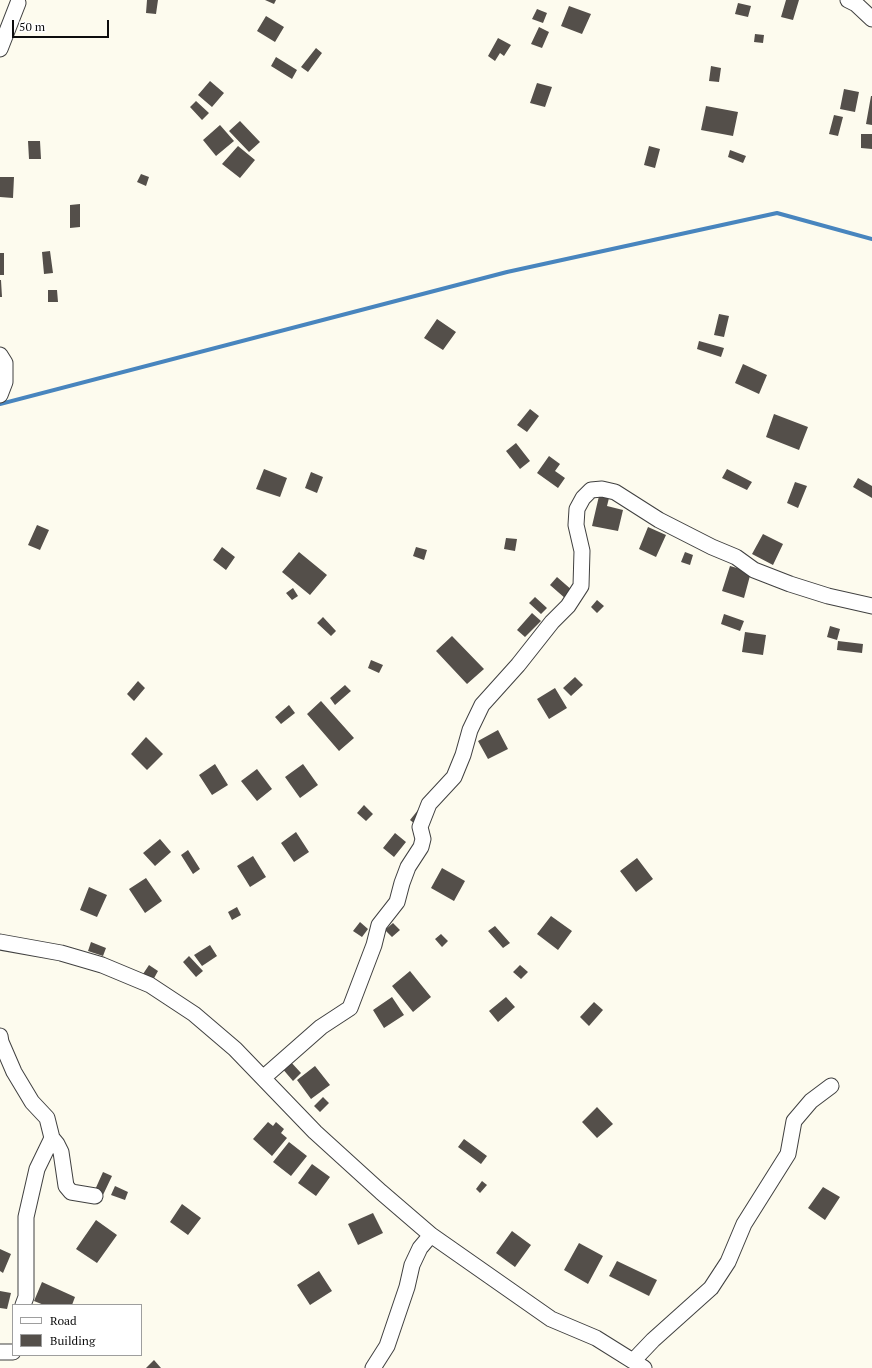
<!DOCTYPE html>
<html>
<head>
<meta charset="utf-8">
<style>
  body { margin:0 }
  #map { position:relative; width:872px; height:1368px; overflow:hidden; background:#fdfbee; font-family:"PT Serif",serif }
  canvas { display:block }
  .legend { position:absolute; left:12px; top:1304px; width:130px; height:52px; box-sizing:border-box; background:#fff; border:1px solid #9e9e9e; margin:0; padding:5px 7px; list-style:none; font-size:12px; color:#0d0d0d }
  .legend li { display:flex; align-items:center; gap:8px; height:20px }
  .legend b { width:20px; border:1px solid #9e9e9e }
  .scale { position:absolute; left:12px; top:20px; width:97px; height:18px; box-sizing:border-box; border:2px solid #0d0d0d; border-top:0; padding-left:5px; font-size:12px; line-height:14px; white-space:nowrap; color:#0d0d0d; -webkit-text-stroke:3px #fff; paint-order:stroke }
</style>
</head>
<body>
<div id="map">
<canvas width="872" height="1368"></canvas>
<ul class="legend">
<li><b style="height:5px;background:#fff"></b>Road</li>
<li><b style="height:11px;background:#544f4a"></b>Building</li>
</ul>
<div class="scale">50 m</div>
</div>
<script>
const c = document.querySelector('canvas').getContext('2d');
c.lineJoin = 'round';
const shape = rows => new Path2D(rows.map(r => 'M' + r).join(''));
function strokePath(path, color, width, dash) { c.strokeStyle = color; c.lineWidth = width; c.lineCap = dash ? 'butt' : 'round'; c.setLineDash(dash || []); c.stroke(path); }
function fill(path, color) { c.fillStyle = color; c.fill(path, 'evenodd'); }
strokePath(shape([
  [0,404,507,272,777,213,872,239]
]), '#4885be', 4);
fill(shape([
  [147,0,158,0,156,14,146,13],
  [265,0,276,0,274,4],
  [786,0,799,0,793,20,781,17],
  [738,3,751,6,748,17,735,14],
  [569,6,591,14,582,34,561,26],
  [537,9,547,13,543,23,532,19],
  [266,16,284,27,275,42,257,31],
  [539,27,549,32,542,48,531,44],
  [755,34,764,35,763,43,754,42],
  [498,38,511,45,504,56,500,53,495,61,488,56],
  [316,48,322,53,308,72,301,67],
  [276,57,297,70,292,79,271,66],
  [711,66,721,68,719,82,709,81],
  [210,81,224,93,212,107,198,95],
  [537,83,552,87,545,107,530,103],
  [844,89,859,92,855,112,840,109],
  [871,96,872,96,872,125,866,124],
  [196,101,209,113,202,120,190,107],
  [706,106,738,112,733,136,701,130],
  [834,115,843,117,838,136,829,134],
  [240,121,260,142,249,152,229,131],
  [220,125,234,141,216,156,203,140],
  [861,134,872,134,872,149,861,148],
  [28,141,40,141,41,159,29,159],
  [238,146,255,160,240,178,222,164],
  [649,146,660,149,655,168,644,165],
  [730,150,746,156,743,163,728,157],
  [141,174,149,177,146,186,137,182],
  [0,177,14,177,13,198,0,197],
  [80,204,80,227,70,228,70,205],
  [50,251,53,273,44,274,42,252],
  [0,253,4,253,4,275,0,275],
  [0,280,1,280,2,297,0,297],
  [48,290,57,290,58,302,48,302],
  [719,314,729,316,724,337,714,335],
  [437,319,456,332,443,350,424,338],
  [699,341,724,348,721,357,697,349],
  [743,364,767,375,759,394,735,383],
  [530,409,539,416,527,432,517,425],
  [774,414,808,427,799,450,766,437],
  [516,443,530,461,520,469,506,451],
  [549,456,560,464,555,471,565,478,558,488,537,473],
  [264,469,287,478,280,497,256,489],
  [727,469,752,482,747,490,722,478],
  [311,472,323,477,317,493,305,488],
  [858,478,872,486,872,498,853,487],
  [795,482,807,486,798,508,787,503],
  [599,496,609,498,607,506,623,510,618,531,592,526],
  [37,525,49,530,40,550,28,545],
  [648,527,666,535,656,557,639,549],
  [763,534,783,544,773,565,752,554],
  [506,538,517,539,515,551,504,549],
  [222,547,235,557,226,570,213,560],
  [416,547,427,550,424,560,413,556],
  [299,552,327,575,310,595,282,572],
  [685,552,693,555,690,565,681,562],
  [730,566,751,572,744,598,722,591],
  [557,577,573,591,566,599,550,585],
  [293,588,298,596,292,600,286,593],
  [535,597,547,608,541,614,529,603],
  [597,600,604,606,597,613,591,607],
  [532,613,541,621,525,637,517,630],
  [724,614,744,621,740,631,721,624],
  [323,617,336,631,331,636,317,623],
  [830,626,840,629,837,640,827,637],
  [745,632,766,635,763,655,742,652],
  [452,636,484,669,467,684,436,651],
  [838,641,863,644,862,653,837,650],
  [371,660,383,665,379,673,368,668],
  [575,677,583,685,571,696,563,688],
  [138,681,145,688,134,701,127,694],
  [345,685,351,691,335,705,330,698],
  [555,688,567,708,549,719,537,699],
  [321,701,354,738,339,751,307,714],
  [289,705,295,713,281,724,275,717],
  [498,730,508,749,488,759,478,741],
  [146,737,163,754,147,770,131,754],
  [215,764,228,785,212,795,199,775],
  [303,764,318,785,300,798,285,777],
  [257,769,272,789,257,801,241,781],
  [364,805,373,814,366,821,357,813],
  [418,810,423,814,415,824,410,820],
  [296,832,309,852,294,862,281,843],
  [395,833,406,842,394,857,383,848],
  [160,839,171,852,155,866,143,853],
  [188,850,200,869,193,874,181,855],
  [253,856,266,877,250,887,237,866],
  [637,858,653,879,636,892,620,871],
  [442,868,465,881,454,901,431,888],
  [146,878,162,901,145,913,129,889],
  [89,887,107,895,97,917,80,910],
  [237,907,241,915,232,920,228,912],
  [551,916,572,931,558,950,537,934],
  [360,922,368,929,362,937,353,931],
  [393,923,400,930,392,937,385,930],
  [495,926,510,943,503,948,488,931],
  [441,934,448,941,442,947,435,939],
  [91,942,106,948,103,956,88,951],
  [210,945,217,956,202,966,194,955],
  [189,956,203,971,196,977,183,962],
  [149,965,158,971,153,980,143,974],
  [520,965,528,972,521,979,513,972],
  [410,971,431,997,413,1012,392,986],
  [392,997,404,1015,384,1028,373,1010],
  [506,997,515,1007,498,1022,489,1011],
  [594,1002,603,1010,589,1026,580,1017],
  [289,1060,301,1073,293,1081,281,1067],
  [315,1066,330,1085,311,1099,297,1080],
  [323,1097,329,1103,320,1112,314,1106],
  [597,1107,613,1124,597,1138,582,1122],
  [268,1122,273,1126,276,1122,284,1129,281,1133,287,1138,272,1156,253,1139],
  [464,1139,487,1156,481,1164,458,1147],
  [289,1142,307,1156,291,1176,273,1162],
  [312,1164,330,1177,316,1196,298,1183],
  [103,1172,112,1176,103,1195,94,1192],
  [482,1181,487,1185,480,1193,476,1189],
  [115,1186,128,1192,125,1200,111,1195],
  [823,1187,840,1197,825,1220,808,1208],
  [182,1204,201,1218,188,1235,170,1222],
  [373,1213,383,1233,358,1245,348,1224],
  [96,1220,117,1235,97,1263,76,1249],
  [512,1231,531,1245,515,1267,496,1253],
  [579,1243,603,1256,588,1284,564,1270],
  [0,1249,11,1254,3,1273,0,1271],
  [617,1261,657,1280,649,1296,609,1276],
  [319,1271,332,1291,310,1305,297,1285],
  [42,1282,75,1297,72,1305,44,1305,34,1301],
  [0,1291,11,1293,7,1309,0,1308],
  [154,1360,161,1368,146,1368]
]), '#544f4a');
const minor = shape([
  [848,0,856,4,872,19],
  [0,49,18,3],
  [0,355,5,363,5,382,0,395],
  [0,942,61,953,102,965,150,985,194,1014,235,1049,315,1132,381,1192,431,1235,551,1319,596,1338,644,1368],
  [0,1036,1,1042,14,1072,32,1102,47,1118,52,1138,37,1169,26,1217,26,1297,23,1305],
  [263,1078,321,1027,350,1008,374,945,379,925,397,902,402,883,408,867,421,847,423,839,420,827,429,804,454,777,463,755,470,730,482,705,518,665,552,622,568,606,581,586,582,551,576,525,577,509,583,498,591,490,602,489,615,492,659,520,712,547,736,557,754,570,790,584,828,596,872,606],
  [52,1138,57,1144,61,1152,66,1186,71,1192,95,1196],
  [0,1352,13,1352],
  [633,1361,653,1340,711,1288,728,1262,744,1224,788,1154,794,1121,811,1101,831,1086],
  [373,1368,387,1346,407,1287,412,1265,420,1248,431,1235]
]);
strokePath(minor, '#404040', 17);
strokePath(minor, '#fff', 15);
</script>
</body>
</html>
